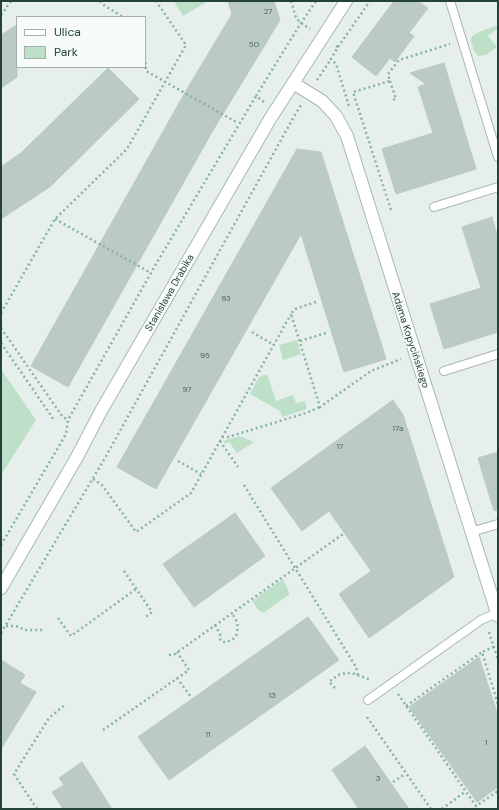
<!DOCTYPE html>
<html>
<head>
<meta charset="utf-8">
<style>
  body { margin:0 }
  #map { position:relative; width:499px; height:810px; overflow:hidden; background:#e6efeb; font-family:"DM Sans",sans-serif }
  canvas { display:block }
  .frame { position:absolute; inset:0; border:2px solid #24423a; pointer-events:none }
  .legend { position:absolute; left:16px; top:16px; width:130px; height:52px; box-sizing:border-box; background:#f7fbf9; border:1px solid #a3b1ad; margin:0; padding:5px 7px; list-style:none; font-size:12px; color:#24423a }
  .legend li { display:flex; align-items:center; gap:8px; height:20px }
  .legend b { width:20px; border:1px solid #a3b1ad }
</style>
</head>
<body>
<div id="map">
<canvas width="499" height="810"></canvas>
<div class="frame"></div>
<ul class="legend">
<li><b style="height:5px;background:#fff"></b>Ulica</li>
<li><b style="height:11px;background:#bfe0c8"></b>Park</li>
</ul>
</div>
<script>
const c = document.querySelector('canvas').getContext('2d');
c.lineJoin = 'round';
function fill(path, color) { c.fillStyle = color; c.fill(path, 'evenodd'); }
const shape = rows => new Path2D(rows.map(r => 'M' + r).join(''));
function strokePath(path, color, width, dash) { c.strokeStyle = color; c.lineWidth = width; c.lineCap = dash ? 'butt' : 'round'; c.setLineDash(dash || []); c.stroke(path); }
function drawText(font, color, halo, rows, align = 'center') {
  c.font = font + ' "DM Sans",sans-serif'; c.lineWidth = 3.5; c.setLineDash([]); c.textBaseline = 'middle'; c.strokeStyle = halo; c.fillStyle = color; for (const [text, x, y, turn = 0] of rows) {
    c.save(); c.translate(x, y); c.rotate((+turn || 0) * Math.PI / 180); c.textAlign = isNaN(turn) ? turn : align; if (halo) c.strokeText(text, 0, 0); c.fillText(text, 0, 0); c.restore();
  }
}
fill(shape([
  [174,1,204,1,205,3,183,16],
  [498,25,498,28,488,36,497,47,486,55,478,56,474,51,471,41,472,36,479,32],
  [297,340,301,354,283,360,279,345],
  [1,369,36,420,1,475],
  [267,374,276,401,293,395,296,403,305,401,307,409,282,417,280,411,250,394,259,377],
  [240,436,254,442,237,453,229,442,225,444,223,441],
  [283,579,290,594,263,613,258,610,252,601]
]), '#bfe0c8');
const building = shape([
  [228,1,274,1,280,20,212,132,68,387,31,366,187,89,232,14,228,1],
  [394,1,418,1,428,8,409,33,414,36,395,62,390,58,376,76,352,57,394,1],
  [17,25,17,77,1,88,1,35,17,25],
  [444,63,476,169,396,194,382,149,433,133,418,87,426,84,410,73,444,63],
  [108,68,139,99,51,186,1,219,1,167,22,152,108,68],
  [297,149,321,152,386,359,344,372,301,234,156,489,117,467,297,149],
  [492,217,498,238,498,332,444,349,430,304,481,288,462,227,492,217],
  [393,400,403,415,454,577,369,638,339,594,371,571,329,511,302,531,271,488,393,400],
  [498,452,498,510,494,511,478,458,498,452],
  [235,513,265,556,194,607,163,564,235,513],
  [308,617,339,660,169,780,138,737,308,617],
  [479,657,498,716,498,787,477,802,409,707,479,657],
  [1,660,25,675,20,683,36,692,1,749,1,660],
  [365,746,409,809,359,809,332,770,365,746],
  [82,762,112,809,63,809,52,792,64,785,59,778,82,762]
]);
fill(building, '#bbcac4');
strokePath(building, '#b8c9c2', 1);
const lane = shape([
  [450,1,498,157],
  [434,207,498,187],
  [444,371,498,354],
  [471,532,498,524],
  [368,700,481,620,497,613]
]);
const street = shape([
  [293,83,322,101,336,116,347,136,498,616],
  [1,588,77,457,101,411,270,119,346,1]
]);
strokePath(lane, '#a8b8b2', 10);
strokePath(street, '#a8b8b2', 14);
strokePath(shape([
  [100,1,102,4,123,17],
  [291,1,296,18,301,23,310,29],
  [1,15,11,1],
  [336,46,338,47,331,59,336,64,349,106],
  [338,47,370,1],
  [145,57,146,71,238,123],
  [317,80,331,59],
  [390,81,396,99,391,100],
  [264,102,256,96,301,23,316,1],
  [292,120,301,105],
  [391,210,353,92,390,81,388,74,399,60,450,44],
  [55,219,151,273],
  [316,302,295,309,291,314,320,407,371,371,401,359],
  [1,313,55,219,127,149,186,45,156,1],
  [1,328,62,416,68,420],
  [252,332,274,345],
  [300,341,326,333],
  [1,343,54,420],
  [222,437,228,437,306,413,320,407],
  [220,441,238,467],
  [178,461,201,474],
  [93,479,102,485,136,532,191,493,291,314],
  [244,485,356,667,358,676],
  [1,545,66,434,68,420,156,264,256,96],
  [124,571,152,612,144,618],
  [58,618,71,636,136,589],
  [215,625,220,634,220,639,222,642,227,642,233,639,236,636,238,627,236,620,232,613],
  [6,626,16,626,25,630,43,630],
  [489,632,498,660],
  [1,633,105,458,292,120],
  [494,647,482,652,498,704],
  [169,655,175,654,343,534],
  [177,678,191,697],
  [335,688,329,682,338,675,346,673,352,673,371,680],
  [398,694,476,806,498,791],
  [406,706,482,652],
  [367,717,431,809],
  [103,730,189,670,177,652],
  [393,782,405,774],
  [37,809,14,774,49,718,66,704],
  [442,809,466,791]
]), '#86b3a5', 2.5, [2, 3]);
strokePath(lane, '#fff', 8);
strokePath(street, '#fff', 12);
drawText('8px', '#4a645c', null, [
  ["27",268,12],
  ["50",254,45],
  ["93",226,299],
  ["95",205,356],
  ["97",187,390],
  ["17a",398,429],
  ["17",340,447],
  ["13",272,696],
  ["11",208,735],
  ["1",486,743],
  ["3",378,779]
]);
drawText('10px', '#24423a', '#f7fbf9', [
  ["Stanisława Drabika",170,293,-60],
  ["Adama Kopycińskiego",410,340,72]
]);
</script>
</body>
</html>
